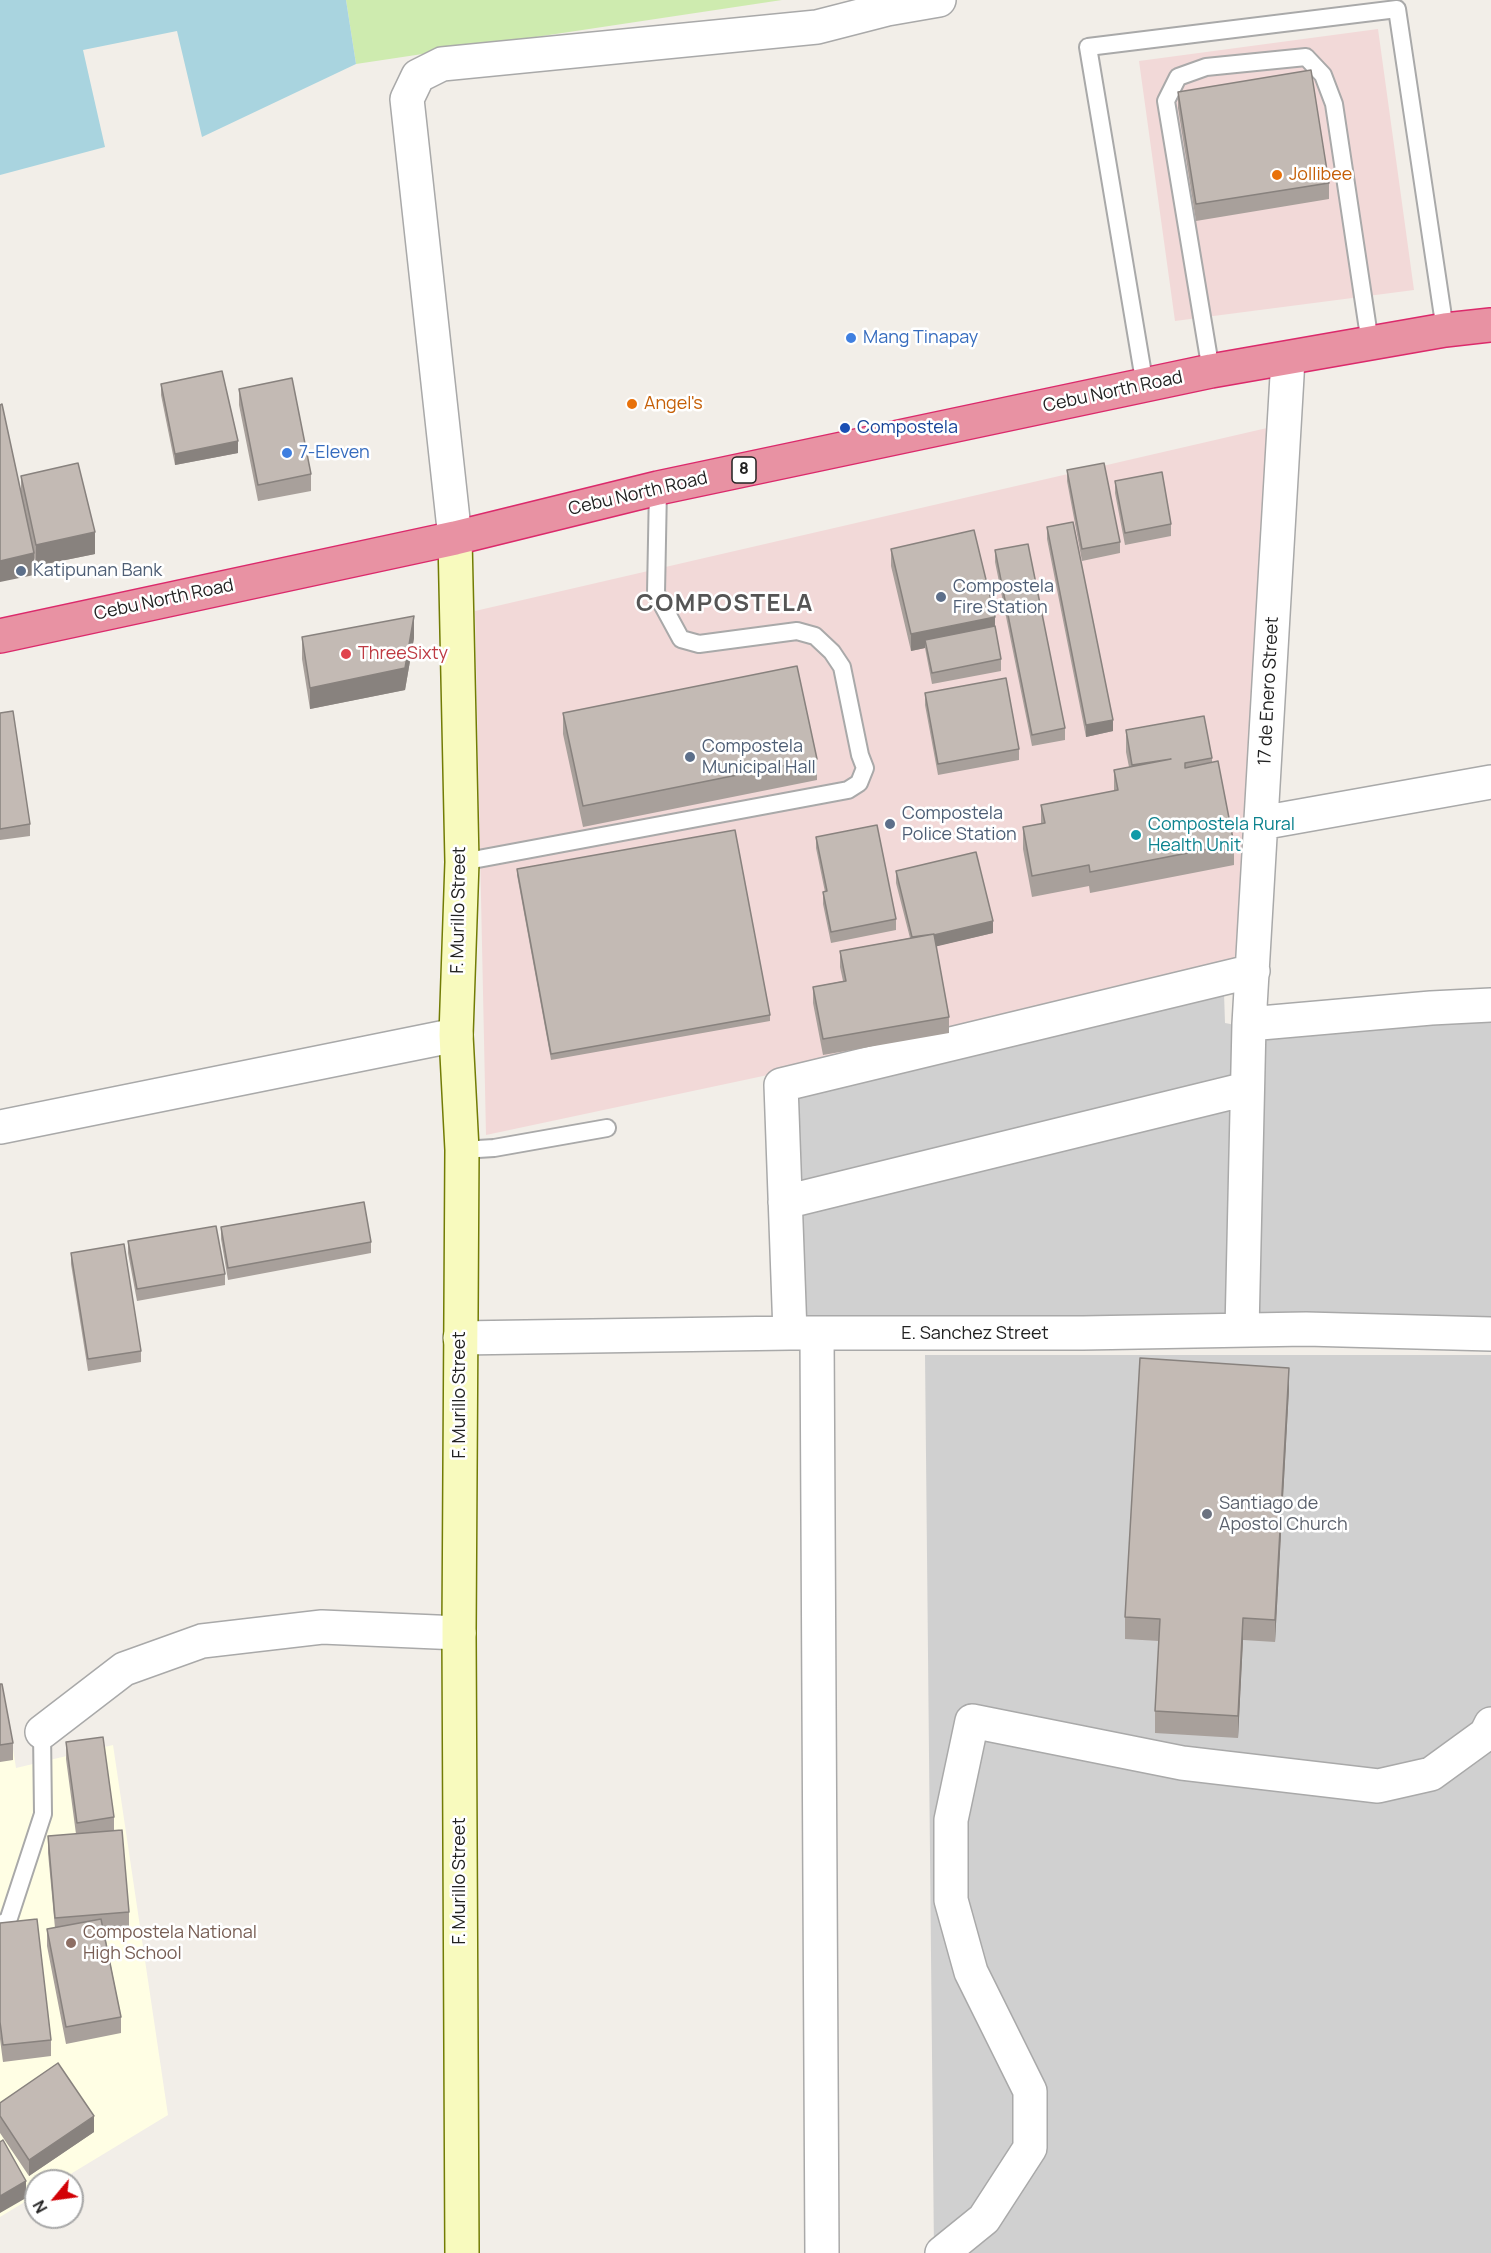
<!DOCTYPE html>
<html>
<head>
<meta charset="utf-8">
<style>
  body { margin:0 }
  #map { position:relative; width:1491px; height:2253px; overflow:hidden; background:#f2eee8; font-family:Manrope,sans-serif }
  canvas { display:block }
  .north { position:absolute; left:24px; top:2169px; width:60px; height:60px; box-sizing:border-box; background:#fff; border:2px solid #a7a7a7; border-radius:50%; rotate:241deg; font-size:16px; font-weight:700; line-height:24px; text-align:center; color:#222 }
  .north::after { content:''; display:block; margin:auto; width:21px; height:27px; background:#d20106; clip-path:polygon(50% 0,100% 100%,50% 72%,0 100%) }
</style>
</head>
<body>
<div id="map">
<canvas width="1491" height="2253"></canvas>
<div class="north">N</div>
</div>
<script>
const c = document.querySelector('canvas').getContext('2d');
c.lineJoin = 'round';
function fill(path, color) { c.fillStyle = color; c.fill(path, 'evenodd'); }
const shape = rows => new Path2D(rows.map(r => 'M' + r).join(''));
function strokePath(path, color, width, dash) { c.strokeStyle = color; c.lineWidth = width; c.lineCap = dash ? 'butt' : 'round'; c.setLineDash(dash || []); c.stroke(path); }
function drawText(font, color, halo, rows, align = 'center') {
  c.font = font + ' Manrope,sans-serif'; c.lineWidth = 5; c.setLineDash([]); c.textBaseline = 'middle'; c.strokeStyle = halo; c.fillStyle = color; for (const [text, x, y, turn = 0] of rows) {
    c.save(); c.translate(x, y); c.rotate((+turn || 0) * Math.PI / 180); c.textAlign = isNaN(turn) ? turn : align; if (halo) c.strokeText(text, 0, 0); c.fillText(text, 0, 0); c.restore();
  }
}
fill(shape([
  [1378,29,1414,290,1175,321,1139,61],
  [1267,428,1243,959,951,1036,486,1135,475,611]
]), '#f2d9d8');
fill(shape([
  [5,1697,16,1768,113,1745,168,2115,59,2181,36,2181,36,2195,0,2217,0,1698]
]), '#fffee4');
fill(shape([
  [1224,993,1225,1023,1278,1033,1491,1015,1491,1318,801,1323,786,1093],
  [925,1355,1491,1355,1491,2253,934,2253]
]), '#d0d0d0');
fill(shape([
  [346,0,782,0,356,64]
]), '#ceebaf');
fill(shape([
  [0,0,346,0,356,64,202,137,177,31,83,50,105,147,0,175]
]), '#a9d4df');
const lane = shape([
  [1211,371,1166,101,1178,77,1206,67,1306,57,1323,75,1334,104,1370,343],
  [1145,386,1088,47,1397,9,1445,330],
  [462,862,848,790,859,783,865,768,860,755,842,667,832,652,815,636,797,631,699,644,681,639,656,593,658,488],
  [462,1150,494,1148,607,1128],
  [0,1924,8,1921,43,1814,42,1732]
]);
const street = shape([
  [455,538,407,99,418,76,442,64,817,27,887,9,939,0],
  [1261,823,1491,782],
  [1249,1024,1431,1008,1491,1005],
  [0,1127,456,1035],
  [785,1202,1246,1089],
  [1242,1330,1249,1024,1288,359],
  [790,1333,781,1085,1253,971],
  [817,1334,822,2253],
  [460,1338,790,1333,1083,1333,1306,1329,1491,1334],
  [42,1732,124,1669,202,1641,322,1627,459,1633],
  [942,2253,984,2219,1030,2148,1030,2091,971,1972,951,1900,951,1820,972,1721,1182,1763,1378,1786,1431,1774,1486,1734,1491,1724]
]);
const secondary = shape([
  [455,538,462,862,456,1035,462,1150,459,1633,462,2253]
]);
const highway = shape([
  [0,636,455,538,658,488,1211,371,1445,330,1491,325]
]);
strokePath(lane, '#a9a9a9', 20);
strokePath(street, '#a9a9a9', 36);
strokePath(secondary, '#727c05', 36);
strokePath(highway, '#db2a6b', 36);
strokePath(lane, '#fff', 16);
strokePath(street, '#fff', 33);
strokePath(secondary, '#f8fabe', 33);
strokePath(highway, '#e892a3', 33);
fill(shape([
  [1178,92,1329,183,1329,199,1196,221,1178,108],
  [161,384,238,453,175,465,161,395],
  [239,389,311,474,311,491,258,501,239,405],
  [1067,470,1120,542,1120,553,1082,561,1067,481],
  [21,476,95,554,36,566,34,558,34,575,21,493],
  [1115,481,1171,524,1171,536,1125,545,1115,493],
  [1047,527,1113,731,1086,737,1047,539],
  [891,549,995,627,1001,659,1001,671,932,684,925,648,911,651,891,566],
  [995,550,1065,728,1065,740,1032,746,995,562],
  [302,637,414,638,405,690,310,709,302,659],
  [925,693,1019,749,1019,760,938,775,925,705],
  [0,713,30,824,30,836,0,840],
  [563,713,817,759,817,780,583,827,563,734],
  [1126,730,1212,758,1212,762,1234,844,1234,865,1090,893,1089,886,1032,897,1023,849,1023,827,1041,824,1041,805,1114,791,1114,770,1129,767,1126,752],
  [816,837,896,919,896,930,831,943,823,904,823,892,825,892,816,848],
  [517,869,770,1015,770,1021,551,1060,517,875],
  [896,871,993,933,936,946,949,1017,949,1033,823,1055,813,1003,813,987,843,981,840,967,840,951,910,938,896,883],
  [221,1227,371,1242,371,1253,228,1280,221,1239],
  [128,1241,225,1274,225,1285,137,1301,128,1253],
  [71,1253,141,1351,141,1362,88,1371,71,1264],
  [1289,1389,1275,1642,1243,1640,1238,1738,1155,1733,1155,1711,1159,1641,1125,1639,1125,1617],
  [0,1684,13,1743,13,1760,0,1762],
  [66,1742,114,1817,114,1830,129,1912,129,1929,104,1931,121,2017,121,2033,66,2044,47,1946,47,1929,55,1928,48,1853,48,1836,76,1834,66,1759],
  [0,1923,51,2040,51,2056,3,2062,0,2039],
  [0,2103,94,2132,29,2176,0,2133]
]), '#a8a09b');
fill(shape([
  [238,441,238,453,175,465,175,454],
  [95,532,95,554,36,566,36,545],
  [34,553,34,575,0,582,0,561],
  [414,616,414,638,405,690,310,709,310,688],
  [995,617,995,634,925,640,925,648,911,651,911,634],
  [1113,720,1113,731,1086,737,1086,725],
  [993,921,993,933,913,952,913,940],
  [1289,1368,1289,1389,1275,1642,1275,1620],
  [1243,1618,1243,1640,1238,1738,1238,1716],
  [94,2116,94,2132,29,2176,29,2160],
  [26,2181,26,2198,0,2213,0,2196]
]), '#88827e');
const building = shape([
  [1311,70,1329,183,1196,204,1178,92,1311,70],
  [222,371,238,441,175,454,161,384,222,371],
  [292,378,311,474,258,485,239,389,292,378],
  [2,404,34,553,0,561,0,405,2,404],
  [78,463,95,532,36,545,21,476,78,463],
  [1104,463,1120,542,1082,549,1067,470,1104,463],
  [1162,472,1171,524,1125,533,1115,481,1162,472],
  [1073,522,1113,720,1086,725,1047,527,1073,522],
  [974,530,995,617,911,634,891,549,974,530],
  [1028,544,1065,728,1032,735,995,550,1028,544],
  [414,616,405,668,310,688,302,637,414,616],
  [995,626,1001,659,932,673,925,640,995,626],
  [797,666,817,759,583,806,563,713,797,666],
  [1006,678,1019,749,938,764,925,693,1006,678],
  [13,711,30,824,0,829,0,713,13,711],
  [1204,716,1212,758,1185,763,1185,768,1218,761,1234,844,1090,872,1089,865,1032,876,1023,827,1045,823,1041,805,1118,790,1114,770,1171,759,1132,765,1126,730,1204,716],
  [877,825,896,919,831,932,823,892,827,891,816,837,877,825],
  [735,830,770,1015,551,1054,517,869,735,830],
  [976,852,993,921,934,935,934,934,912,937,896,871,976,852],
  [934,934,949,1017,823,1039,813,987,846,981,840,951,934,934],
  [364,1202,371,1242,228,1268,221,1227,364,1202],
  [216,1226,225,1274,137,1289,128,1241,216,1226],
  [124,1244,141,1351,88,1359,71,1253,124,1244],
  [1140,1358,1289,1368,1275,1620,1243,1618,1238,1716,1155,1711,1160,1619,1125,1617,1140,1358],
  [0,1684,2,1684,13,1743,0,1745,0,1684],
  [103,1737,114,1817,77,1823,66,1742,103,1737],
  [122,1830,129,1912,55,1918,48,1836,122,1830],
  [37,1919,51,2040,3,2045,0,2022,0,1923,37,1919],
  [101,1919,121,2017,66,2027,47,1929,101,1919],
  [58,2063,94,2116,29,2160,0,2116,0,2103,58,2063],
  [3,2140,26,2181,0,2196,0,2142,3,2140]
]);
fill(building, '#c3bab4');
strokePath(building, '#88827e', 1.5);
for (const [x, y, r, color] of [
  [1277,175,6,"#e8710a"],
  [851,338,6,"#3f7fe0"],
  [632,404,6,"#e8710a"],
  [845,428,6,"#1a4fb4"],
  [287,453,6,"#3f7fe0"],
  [21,571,6,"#5c6f8a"],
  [941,597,6,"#5c6f8a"],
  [346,654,6,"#e0444e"],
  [690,757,6,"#5c6f8a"],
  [890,824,6,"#5c6f8a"],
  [1136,835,6,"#0f9aa8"],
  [1207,1514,6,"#6b7280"],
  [71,1943,6,"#8d6e63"]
]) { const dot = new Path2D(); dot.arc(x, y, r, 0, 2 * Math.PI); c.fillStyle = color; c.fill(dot); strokePath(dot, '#fff', 2); }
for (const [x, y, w] of [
  [744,470,24]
]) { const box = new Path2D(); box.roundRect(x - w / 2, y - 13, w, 26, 4.5); c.fillStyle = '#fff'; c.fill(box); strokePath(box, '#222', 1.5); }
drawText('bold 16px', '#222', null, [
  ["8",744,470]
]);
drawText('18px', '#c56008', '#fff', [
  ["Jollibee",1289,175],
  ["Angel's",644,404]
], 'left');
drawText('18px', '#366cbe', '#fff', [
  ["Mang Tinapay",863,338],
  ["7-Eleven",299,453]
], 'left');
drawText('18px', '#222', '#fff', [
  ["Cebu North Road",1113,392,-12],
  ["Cebu North Road",638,494,-13],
  ["Cebu North Road",164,600,-12],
  ["17 de Enero Street",1269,691,-87],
  ["F. Murillo Street",459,910,-89],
  ["E. Sanchez Street",975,1334],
  ["F. Murillo Street",460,1395,-90],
  ["F. Murillo Street",460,1881,-90]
]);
drawText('18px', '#164399', '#fff', [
  ["Compostela",857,428]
], 'left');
drawText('18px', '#4e5e75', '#fff', [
  ["Katipunan Bank",33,571],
  ["Compostela",953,587],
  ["Fire Station",953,608],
  ["Compostela",702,747],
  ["Municipal Hall",702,768],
  ["Compostela",902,814],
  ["Police Station",902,835]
], 'left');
drawText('18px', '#be3a42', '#fff', [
  ["ThreeSixty",358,654]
], 'left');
drawText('18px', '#0d838f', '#fff', [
  ["Compostela Rural",1148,825],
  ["Health Unit",1148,846]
], 'left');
drawText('18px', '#5b616d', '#fff', [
  ["Santiago de",1219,1504],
  ["Apostol Church",1219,1525]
], 'left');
drawText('18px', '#785e54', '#fff', [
  ["Compostela National",83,1933],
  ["High School",83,1954]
], 'left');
c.letterSpacing = '1.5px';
drawText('bold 24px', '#555', '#fff', [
  ["COMPOSTELA",725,604]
]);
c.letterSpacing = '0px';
</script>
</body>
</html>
